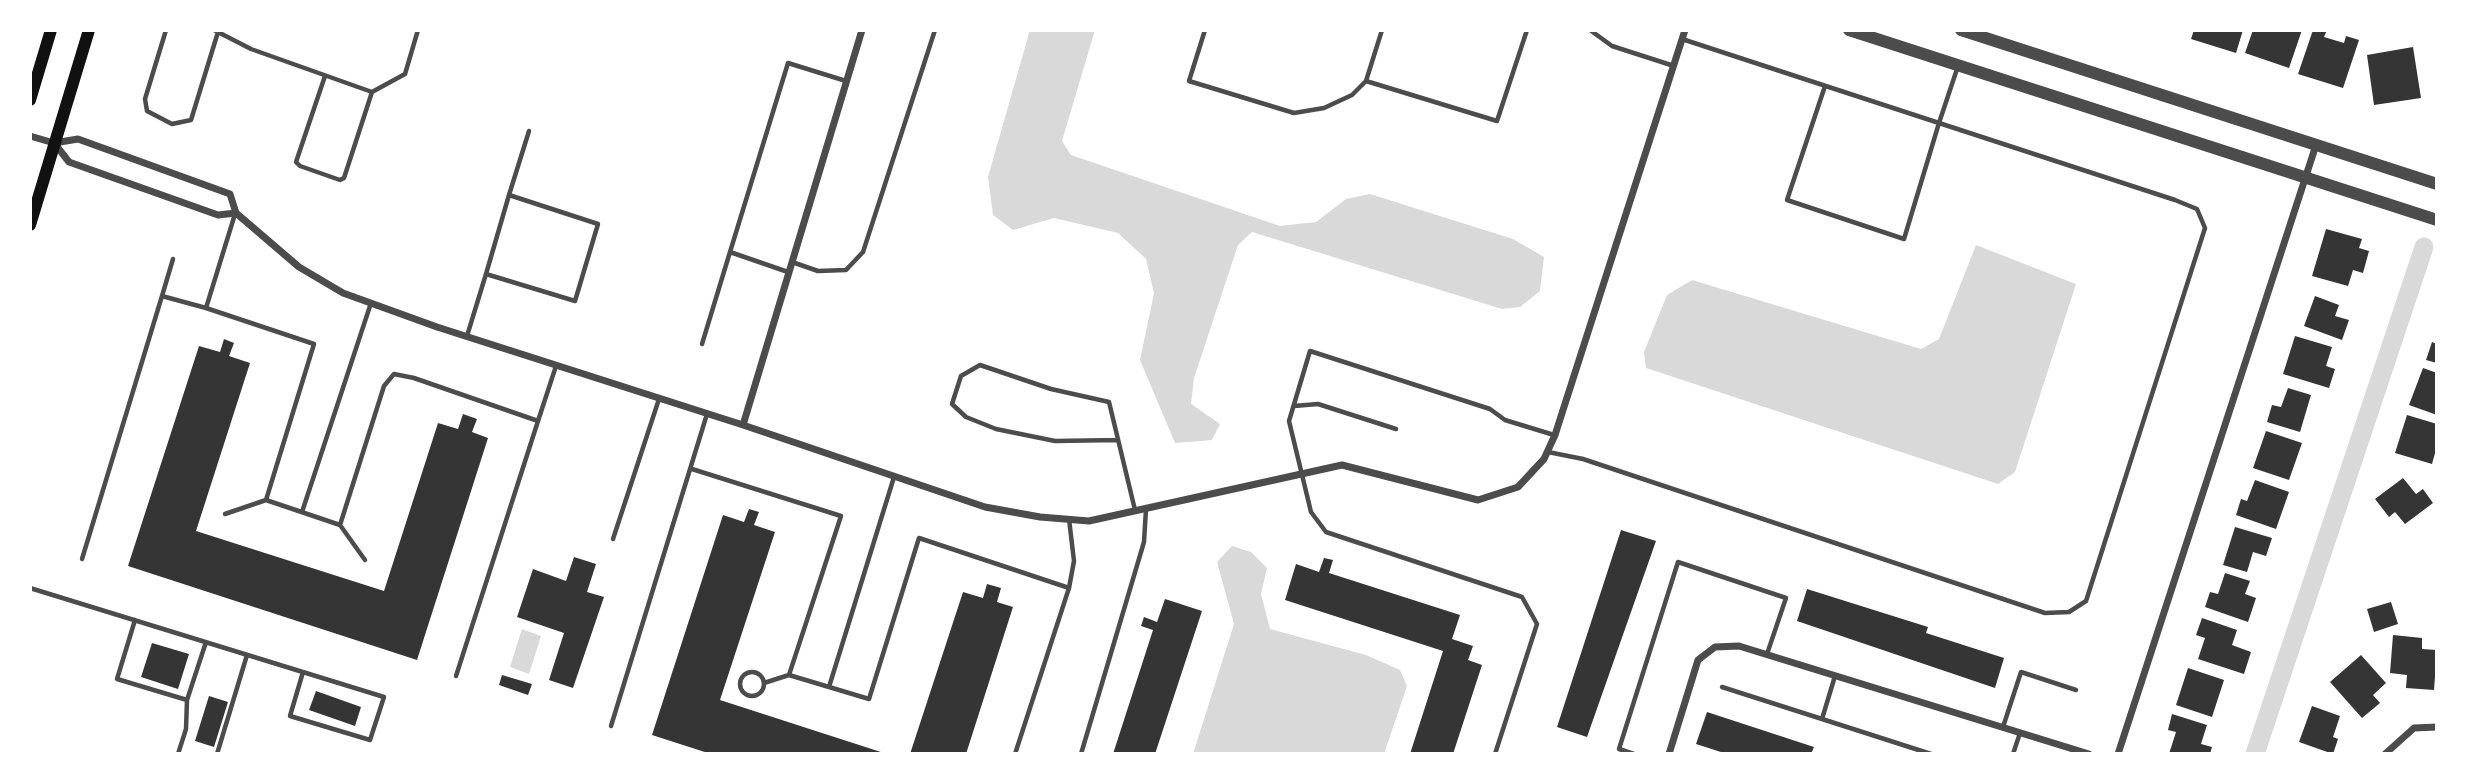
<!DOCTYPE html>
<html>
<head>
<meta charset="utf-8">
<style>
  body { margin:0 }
  #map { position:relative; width:2467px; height:784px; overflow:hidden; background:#fff; font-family:"Titillium Web",sans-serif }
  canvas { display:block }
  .frame { position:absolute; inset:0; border:32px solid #fff; pointer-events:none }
</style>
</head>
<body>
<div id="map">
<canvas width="2467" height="784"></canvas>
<div class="frame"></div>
</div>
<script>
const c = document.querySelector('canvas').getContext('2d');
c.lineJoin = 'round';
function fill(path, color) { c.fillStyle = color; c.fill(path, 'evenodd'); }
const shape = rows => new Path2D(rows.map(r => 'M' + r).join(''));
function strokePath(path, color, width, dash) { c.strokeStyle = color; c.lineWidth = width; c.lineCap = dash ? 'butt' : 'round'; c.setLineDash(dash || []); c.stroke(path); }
fill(shape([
  [1030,30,1095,30,1062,141,1071,155,1280,226,1316,222,1346,199,1370,194,1513,239,1544,257,1540,291,1520,307,1502,309,1252,232,1238,245,1194,378,1191,404,1220,424,1212,440,1175,443,1140,360,1154,293,1146,259,1118,233,1054,218,1013,230,993,215,988,177],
  [1976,245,2076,284,2015,472,1998,484,1646,368,1644,352,1667,295,1692,280,1921,349,1939,339],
  [1232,546,1251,552,1267,568,1261,594,1270,629,1366,655,1400,670,1407,686,1384,754,1193,754,1234,624,1217,562],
  [522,629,541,636,529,674,510,667]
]), '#d9d9d9');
strokePath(shape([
  [2255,754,2424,247]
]), '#d9d9d9', 19);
fill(shape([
  [2194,30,2243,30,2236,53,2191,39],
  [2253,30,2302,30,2289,68,2245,53],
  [2313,30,2327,30,2324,37,2344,43,2346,36,2359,40,2343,88,2298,74],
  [2413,47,2421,98,2374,105,2367,55],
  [2326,229,2362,239,2359,248,2369,251,2363,273,2353,270,2348,286,2312,276],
  [2315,296,2339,305,2335,316,2349,320,2342,340,2304,326],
  [2295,336,2332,347,2326,366,2335,369,2329,388,2283,374],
  [224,339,234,343,229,356,250,363,196,531,384,591,438,423,458,429,463,414,477,419,472,432,488,438,417,660,128,566,199,346,220,352],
  [2432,342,2437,344,2437,363,2426,360],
  [2423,368,2437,373,2437,415,2409,405],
  [2288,388,2311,395,2300,432,2267,422,2272,405,2281,407],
  [2407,415,2437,424,2437,446,2432,464,2395,453],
  [2266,431,2302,443,2289,480,2253,468],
  [2403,478,2416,494,2423,489,2433,503,2405,524,2395,512,2389,517,2375,499],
  [2255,480,2289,492,2276,529,2236,515,2241,499,2247,501],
  [749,509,759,512,754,525,775,532,720,700,887,754,711,754,652,735,723,515,744,522],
  [2235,527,2272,538,2266,556,2253,552,2247,572,2223,565],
  [1621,530,1656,541,1587,737,1557,727],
  [574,557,596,564,587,592,604,597,573,688,549,680,564,633,517,617,533,569,566,581],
  [1324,558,1333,560,1329,573,1460,615,1452,639,1473,646,1468,660,1482,665,1453,754,1410,754,1443,651,1285,600,1296,564,1319,572],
  [2225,573,2250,581,2245,594,2256,598,2248,622,2205,607,2210,592,2218,594],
  [987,584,1001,588,997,602,1013,607,966,754,910,754,963,592,983,598],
  [1807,589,1928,627,1926,633,2004,658,1995,688,1797,621],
  [1165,599,1202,611,1155,754,1113,754,1153,630,1141,626,1144,617,1157,622],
  [2391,602,2398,624,2374,632,2367,609],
  [2202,618,2237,630,2232,645,2251,652,2244,674,2198,659,2205,638,2196,635],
  [2393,635,2422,638,2422,649,2437,650,2434,690,2406,688,2407,675,2390,673],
  [152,643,189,654,178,689,141,677],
  [2361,655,2386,683,2373,695,2380,703,2362,718,2330,682],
  [2188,668,2224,680,2212,717,2176,705],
  [502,675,532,684,528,695,499,685],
  [316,691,361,707,355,726,309,710],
  [209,696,228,702,214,747,195,741],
  [2312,706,2340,716,2333,737,2338,739,2333,754,2299,742],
  [1707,712,1814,747,1811,754,1727,754,1696,744],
  [2172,714,2207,725,2201,744,2212,747,2210,754,2169,754,2176,732,2168,730]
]), '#353535');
strokePath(shape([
  [166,30,145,99,147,111,172,124,191,120,218,32],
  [214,30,251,49,372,92,344,178,340,180,300,166,296,162,325,76],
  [1205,30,1189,81,1294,113,1324,108,1352,95,1366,81],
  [1382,30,1366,81,1497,121,1527,30],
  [1590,30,1612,46,1674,66],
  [1682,39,1939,123,1904,239,1787,200,1825,86],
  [372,92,405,74,418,30],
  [509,195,529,131],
  [730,252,788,63,846,81],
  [792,262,818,271,846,270,863,252,935,30],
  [162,296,173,259],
  [206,308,314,344,266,500,340,525,384,386,394,374,414,378,538,421,556,366],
  [467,336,486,274,575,301,598,224,509,195,486,274],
  [702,344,730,252,788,272],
  [1294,406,1318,404,1396,429],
  [1118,440,1055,441,996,429,966,417,952,404,961,376,980,365,1051,389,1109,402,1135,510],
  [1548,452,1583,459,2045,613,2069,612,2086,601,2205,228,2197,209,2175,200,1939,123,1958,66],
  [692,469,841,516,789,675,869,699,919,538,1069,588,1015,754],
  [302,512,371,303],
  [225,514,266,500],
  [1069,519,1074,561,1069,588],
  [340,525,365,560],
  [613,539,659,399],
  [82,559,162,296,206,308,235,214],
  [30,588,384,697,370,740,290,716,303,672],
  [135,620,117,679,187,700,206,642],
  '740 684a12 12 0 1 1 24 0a12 12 0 1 1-24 0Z',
  [456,676,538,421],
  [1835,676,1822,719,1931,754],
  [764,683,789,675],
  [829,687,894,477],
  [1722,687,1822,719],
  [611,726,707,414],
  [2003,727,2021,672,2076,690],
  [178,754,186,729,187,700],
  [217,754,247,655],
  [1081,754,1144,542,1146,509],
  [1495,754,1537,624,1522,597,1326,532,1311,512,1289,421,1310,351,1490,409,1505,420,1554,435],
  [1634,754,1619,749,1678,562,1786,598,1767,654],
  [2013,754,2020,733]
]), '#4c4c4c', 4.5);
strokePath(shape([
  [30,136,54,143,78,139,230,194,236,213,299,267,343,293,437,327,743,425,985,507,1040,517,1089,521,1342,465,1478,500,1518,487,1544,459,1555,435,1685,30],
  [55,144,69,162,218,215,236,213],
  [743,425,862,30],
  [1669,754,1698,660,1715,647,1739,646,2089,754],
  [2118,754,2316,145],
  [2385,754,2414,728,2437,727]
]), '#4c4c4c', 7);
strokePath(shape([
  [1849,30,2437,220],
  [1961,30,2437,184]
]), '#4c4c4c', 12);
strokePath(shape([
  [30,100,51,30],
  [30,225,89,30]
]), '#111', 12);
</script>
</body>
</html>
